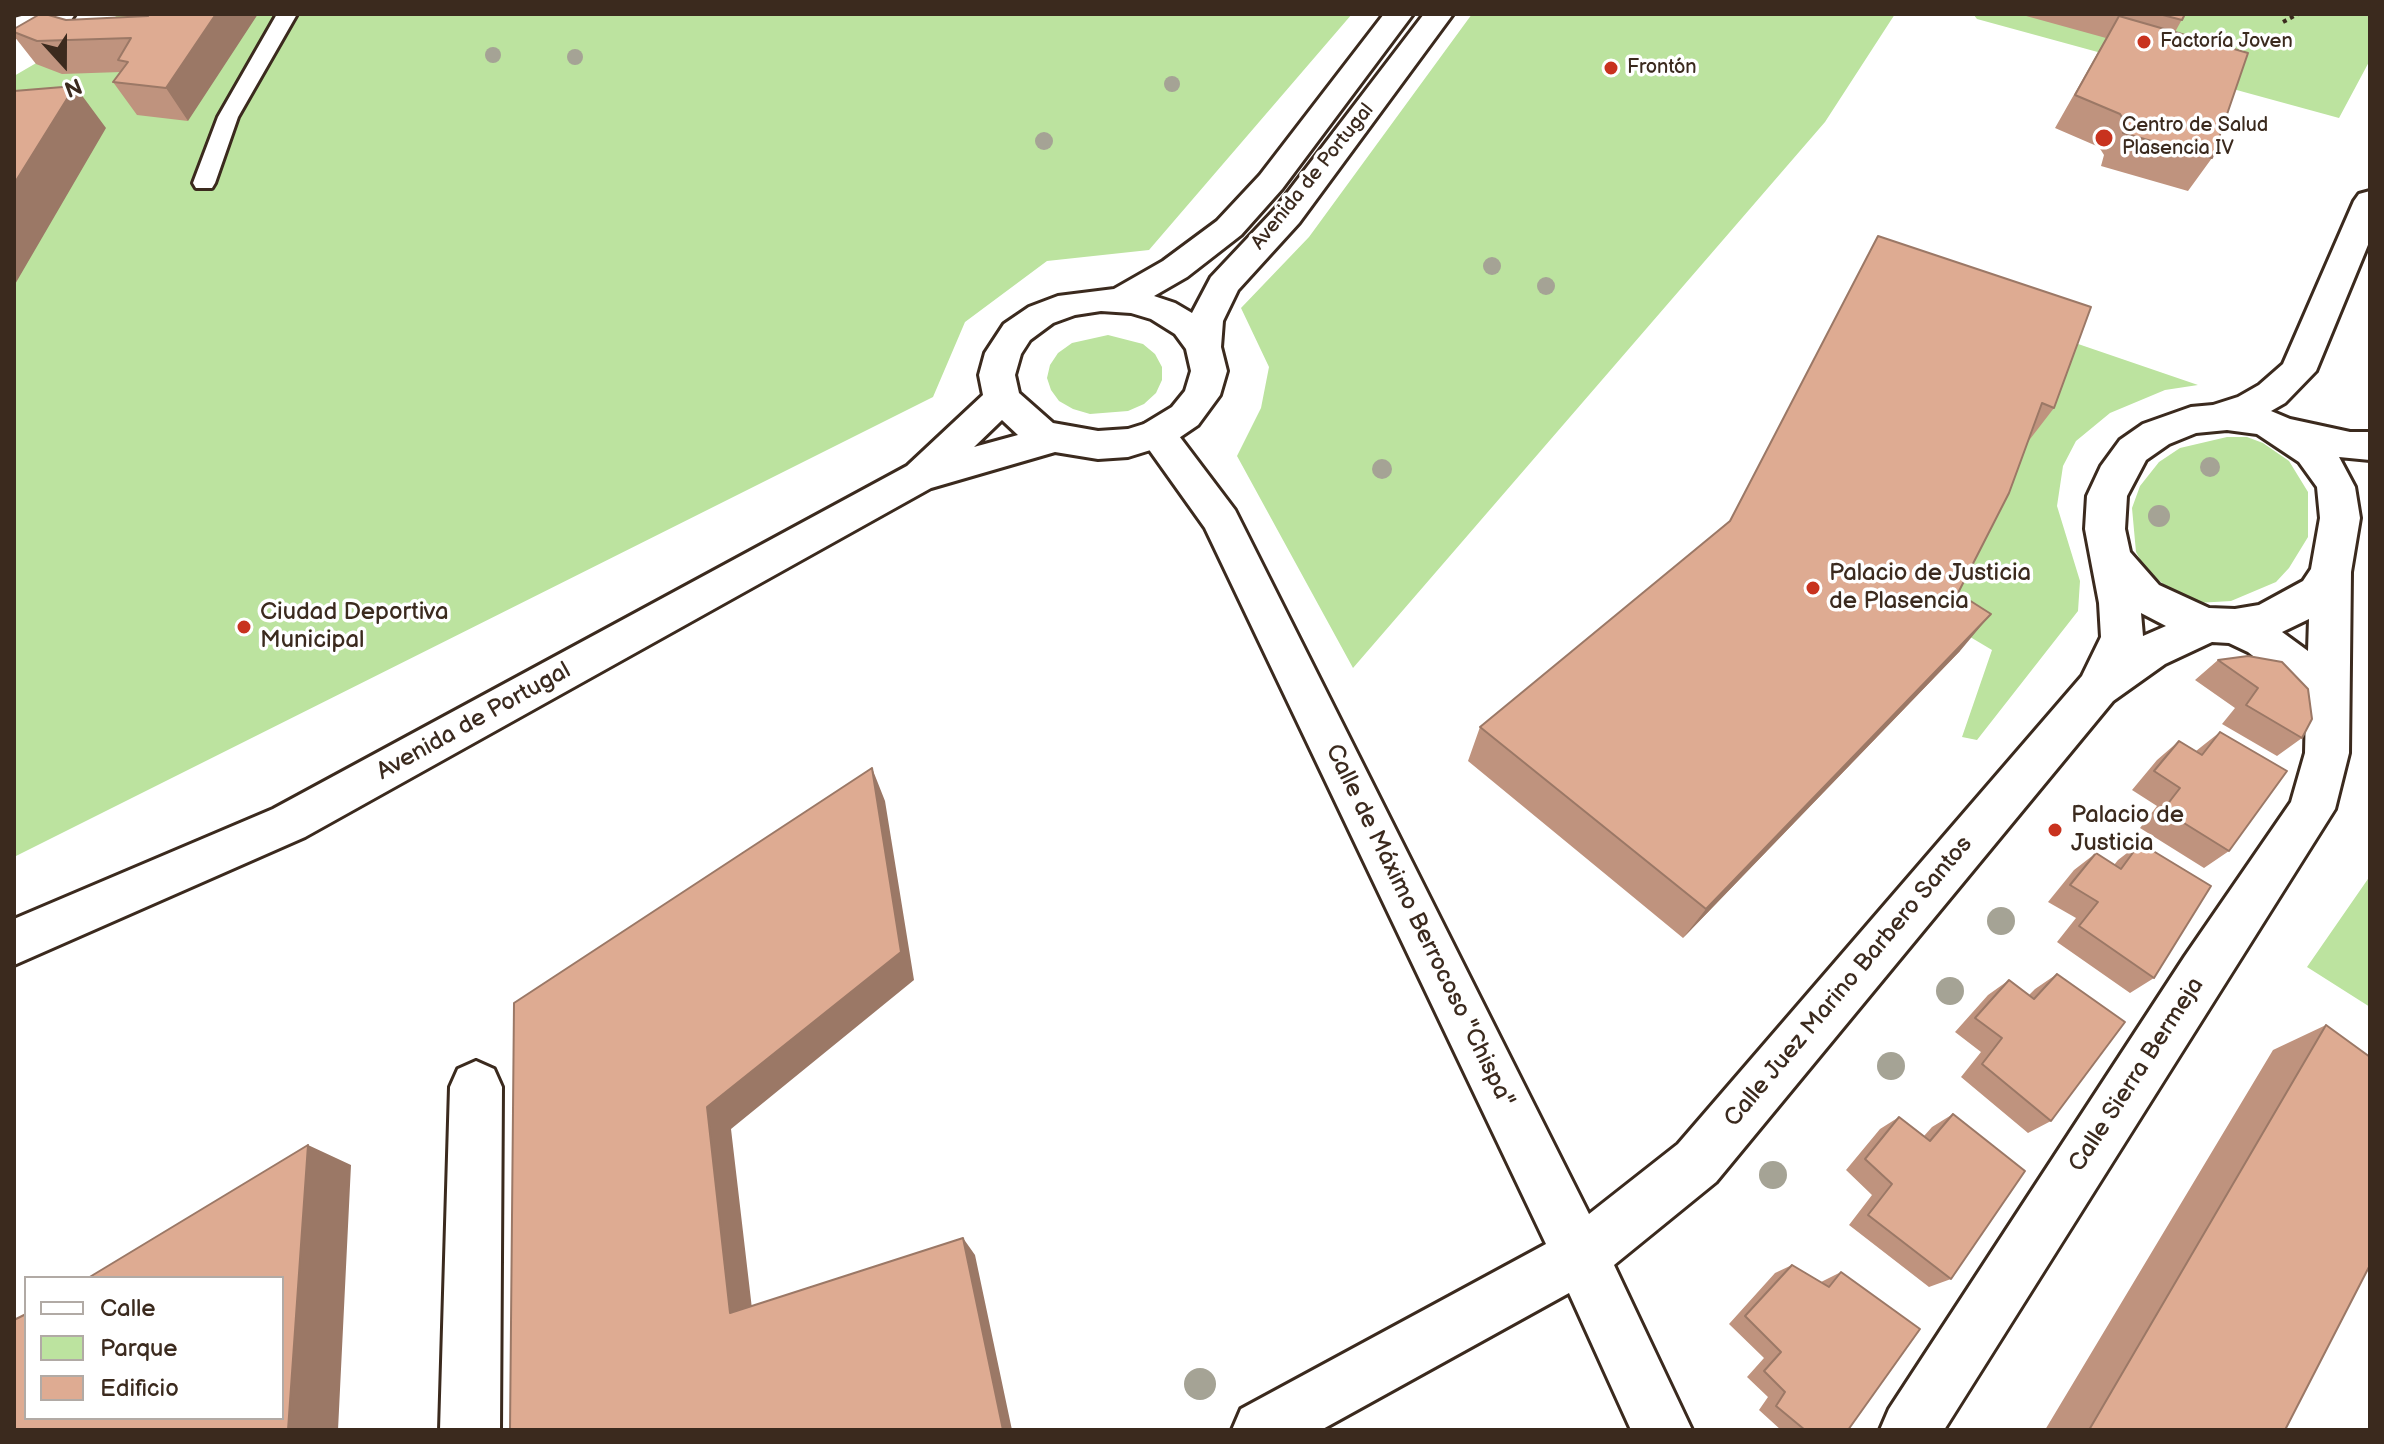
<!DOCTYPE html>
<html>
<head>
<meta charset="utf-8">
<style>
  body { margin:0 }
  #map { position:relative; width:2384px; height:1444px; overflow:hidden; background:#fff; font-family:"Balsamiq Sans",sans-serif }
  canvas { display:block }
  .frame { position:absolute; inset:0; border:16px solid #3b2a1e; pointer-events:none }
  .legend { position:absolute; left:24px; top:1276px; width:260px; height:144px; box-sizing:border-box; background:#fff; border:2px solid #b1aaa5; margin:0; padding:10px 14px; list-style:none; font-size:24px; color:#3b2a1e }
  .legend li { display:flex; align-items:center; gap:16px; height:40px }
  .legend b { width:40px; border:2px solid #b1aaa5 }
  .north { position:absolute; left:24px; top:24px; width:80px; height:80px; -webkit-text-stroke:6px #fff; paint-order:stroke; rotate:159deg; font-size:22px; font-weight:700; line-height:32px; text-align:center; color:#3b2a1e }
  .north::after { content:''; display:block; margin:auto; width:28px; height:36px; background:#3b2a1e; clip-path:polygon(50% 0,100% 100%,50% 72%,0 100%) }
</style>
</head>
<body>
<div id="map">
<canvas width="2384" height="1444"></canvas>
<div class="frame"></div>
<ul class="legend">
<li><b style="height:10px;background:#fff"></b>Calle</li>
<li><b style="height:22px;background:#bce39f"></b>Parque</li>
<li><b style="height:22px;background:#deab92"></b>Edificio</li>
</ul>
<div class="north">N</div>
</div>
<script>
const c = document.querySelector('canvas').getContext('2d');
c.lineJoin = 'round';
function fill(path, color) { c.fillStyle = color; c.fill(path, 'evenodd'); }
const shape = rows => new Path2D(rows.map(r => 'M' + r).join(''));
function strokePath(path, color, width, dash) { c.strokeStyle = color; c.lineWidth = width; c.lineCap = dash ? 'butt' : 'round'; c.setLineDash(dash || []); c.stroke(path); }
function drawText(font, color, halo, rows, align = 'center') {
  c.font = font + ' "Balsamiq Sans",sans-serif'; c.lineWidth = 7; c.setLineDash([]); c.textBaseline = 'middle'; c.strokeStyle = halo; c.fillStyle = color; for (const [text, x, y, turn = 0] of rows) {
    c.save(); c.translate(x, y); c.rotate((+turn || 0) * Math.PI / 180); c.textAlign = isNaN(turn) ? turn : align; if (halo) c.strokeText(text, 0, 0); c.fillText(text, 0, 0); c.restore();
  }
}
fill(shape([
  [120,14,1352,14,1149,250,1047,261,965,322,933,397,14,857,14,76],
  [1472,14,1895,14,1825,122,1353,668,1237,456,1261,408,1269,367,1241,308,1309,237],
  [1973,14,2370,14,2370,60,2339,118,1977,19],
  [2008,320,2198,385,2165,390,2110,413,2076,441,2063,466,2057,506,2080,581,2078,611,1977,740,1962,737,1992,650,1935,616],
  [1108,335,1143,344,1155,354,1162,367,1162,380,1156,393,1144,404,1128,411,1090,414,1073,409,1059,401,1051,390,1047,378,1050,365,1058,353,1072,343],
  [2227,437,2247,437,2263,443,2289,461,2308,492,2308,537,2289,568,2276,582,2231,601,2197,603,2177,595,2146,570,2136,552,2132,508,2140,486,2159,462,2180,448],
  [2370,876,2370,1007,2307,967]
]), '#bce39f');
const service = shape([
  [277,14,297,14,238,117,215,183,212,188,196,188,193,183,218,117,277,14]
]);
const minor = shape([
  [29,14,75,14,71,20,14,36,14,18,29,14],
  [2370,191,2370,240,2316,371,2285,403,2271,411,2290,419,2350,432,2370,432,2370,460,2339,457,2355,487,2360,518,2351,572,2349,753,2335,809,1944,1430,1880,1430,1889,1409,2185,956,2291,802,2305,753,2306,710,2285,681,2248,652,2229,643,2212,642,2165,664,2113,701,1716,1182,1614,1265,1692,1430,1631,1430,1569,1293,1321,1430,1232,1430,1241,1409,1546,1244,1205,528,1138,434,1144,424,1157,420,1170,424,1235,510,1589,1214,1678,1144,2082,676,2101,637,2099,603,2085,529,2087,496,2101,466,2120,440,2143,424,2191,407,2213,405,2238,397,2259,385,2283,364,2354,201,2359,194,2370,191],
  [2227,430,2257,434,2299,462,2317,487,2320,518,2311,569,2303,581,2259,605,2235,609,2209,608,2159,585,2130,552,2125,529,2127,496,2146,460,2169,444,2196,433,2227,430],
  [2141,613,2166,626,2143,636,2141,613],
  [2309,619,2308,651,2282,632,2309,619],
  [476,1061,494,1069,502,1087,500,1430,440,1430,450,1087,458,1069,476,1061]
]);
const primary = shape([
  [1384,14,1413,14,1282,189,1241,235,1187,277,1154,296,1175,303,1192,313,1211,277,1275,209,1424,14,1453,14,1299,223,1238,290,1223,321,1221,347,1227,371,1220,395,1198,425,1170,444,1128,457,1098,459,1055,452,931,488,305,837,14,965,14,919,273,809,907,466,983,395,979,375,985,353,1004,324,1029,307,1058,296,1114,289,1163,261,1217,221,1260,175,1384,14],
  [1101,311,1131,313,1151,319,1175,334,1186,349,1191,371,1185,391,1172,407,1144,424,1128,429,1098,431,1053,423,1019,393,1015,375,1021,354,1030,340,1053,323,1075,315,1101,311],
  [1002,420,1018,435,974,447,1002,420]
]);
strokePath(service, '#3b2a1e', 6);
strokePath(minor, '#3b2a1e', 6);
strokePath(primary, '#3b2a1e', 6);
strokePath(shape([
  [2283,22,2298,14]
]), '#3b2a1e', 4, [4, 4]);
fill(service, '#fff');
fill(minor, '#fff');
fill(primary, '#fff');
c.fillStyle = '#a5a395';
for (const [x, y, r] of [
  [493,55,8],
  [575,57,8],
  [1172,84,8],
  [1044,141,9],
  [1492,266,9],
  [1546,286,9],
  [2210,467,10],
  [1382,469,10],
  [2159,516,11],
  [2001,921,14],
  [1950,991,14],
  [1891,1066,14],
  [1773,1175,14],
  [1200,1384,16]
]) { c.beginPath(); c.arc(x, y, r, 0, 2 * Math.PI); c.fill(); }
fill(shape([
  [2019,14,2185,14,2175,32,2212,158,2188,191,2101,166,2104,155,2099,147,2055,128,2106,38],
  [148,16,188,121,137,115,113,82,121,72,62,74,36,64,14,36,14,29],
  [2091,307,2054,408,2027,443,1958,593,1960,651,1683,938,1468,761,1480,727],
  [2248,656,2302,738,2277,756,2222,724,2235,708,2195,680,2218,660],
  [2220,732,2229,851,2204,868,2140,828,2157,806,2132,790,2157,760,2179,741,2196,751],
  [2140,843,2154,978,2130,993,2057,942,2076,918,2048,902,2074,870,2096,853,2114,865,2118,860],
  [2057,974,2051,1121,2028,1133,1961,1077,1981,1052,1955,1032,1988,995,2009,980,2029,995,2035,989],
  [2326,1025,2285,1430,2045,1430,2273,1050],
  [1953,1114,1951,1279,1929,1287,1849,1225,1872,1195,1846,1170,1880,1129,1899,1117,1924,1136,1932,1127],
  [1792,1265,1821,1282,1841,1272,1848,1430,1781,1430,1759,1410,1768,1397,1747,1377,1764,1358,1729,1324,1775,1273]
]), '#bf937e');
fill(shape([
  [216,14,258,14,188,121,166,88],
  [75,86,106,128,14,286,14,184],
  [1991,614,1960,651,1683,938,1706,909],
  [872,768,885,801,914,980,731,1129,754,1326,730,1313,707,1107],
  [308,1145,351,1165,338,1430,288,1430],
  [963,1238,975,1255,1012,1430,1003,1430]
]), '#9b7866');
const building = shape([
  [40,14,45,14,66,20,148,16,149,14,216,14,166,88,113,82,128,62,118,60,131,38,37,41,14,32,14,29,40,14],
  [2159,14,2185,14,2182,20,2159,14],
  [2119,16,2248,53,2212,158,2123,133,2125,122,2120,114,2075,95,2119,16],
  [75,86,14,184,14,91,75,86],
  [1878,236,2091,307,2054,408,2042,403,2009,493,1958,593,1991,614,1706,909,1480,727,1730,521,1878,236],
  [2248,656,2282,662,2308,689,2312,719,2302,738,2246,705,2258,688,2218,660,2248,656],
  [2220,732,2287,771,2229,851,2163,810,2180,788,2154,771,2179,741,2202,755,2220,732],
  [872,768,901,952,707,1107,730,1313,963,1238,1003,1430,510,1430,514,1003,872,768],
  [2140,843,2211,886,2154,978,2079,926,2098,902,2070,885,2096,853,2121,869,2140,843],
  [2057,974,2125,1022,2051,1121,1982,1064,2002,1038,1975,1018,2009,980,2034,999,2057,974],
  [2326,1025,2370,1057,2370,1265,2285,1430,2089,1430,2326,1025],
  [1953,1114,2025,1171,1951,1279,1868,1215,1892,1184,1865,1159,1899,1117,1930,1141,1953,1114],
  [308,1145,288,1430,14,1430,14,1320,26,1314,26,1418,282,1418,282,1278,88,1278,308,1145],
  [1792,1265,1829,1287,1841,1272,1920,1329,1848,1430,1805,1430,1776,1406,1785,1392,1764,1371,1781,1352,1745,1316,1792,1265]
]);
fill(building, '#deab92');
strokePath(building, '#9b7866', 2);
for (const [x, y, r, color] of [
  [2144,42,8,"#c8321e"],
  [1611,68,8,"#c8321e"],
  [2104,138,10,"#c8321e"],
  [1813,588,8,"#c8321e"],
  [244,627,8,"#c8321e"],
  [2055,830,8,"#c8321e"]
]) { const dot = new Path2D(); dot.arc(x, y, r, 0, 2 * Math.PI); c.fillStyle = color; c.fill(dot); strokePath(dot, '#fff', 3); }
drawText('20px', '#3b2a1e', '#fff', [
  ["Factoría Joven",2160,42],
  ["Frontón",1627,68],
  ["Centro de Salud",2122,126],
  ["Plasencia IV",2122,149]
], 'left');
drawText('20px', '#3b2a1e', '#fff', [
  ["Avenida de Portugal",1313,177,-51]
]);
drawText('24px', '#3b2a1e', '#fff', [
  ["Palacio de Justicia",1829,574],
  ["de Plasencia",1829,602],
  ["Ciudad Deportiva",260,613],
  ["Municipal",260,641],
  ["Palacio de",2071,816],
  ["Justicia",2071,844]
], 'left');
drawText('24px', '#3b2a1e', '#fff', [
  ["Avenida de Portugal",474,722,-29],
  ["Calle de Máximo Berrocoso \"Chispa\"",1419,926,64],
  ["Calle Juez Marino Barbero Santos",1849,982,-50],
  ["Calle Sierra Bermeja",2137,1075,-57]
]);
</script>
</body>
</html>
